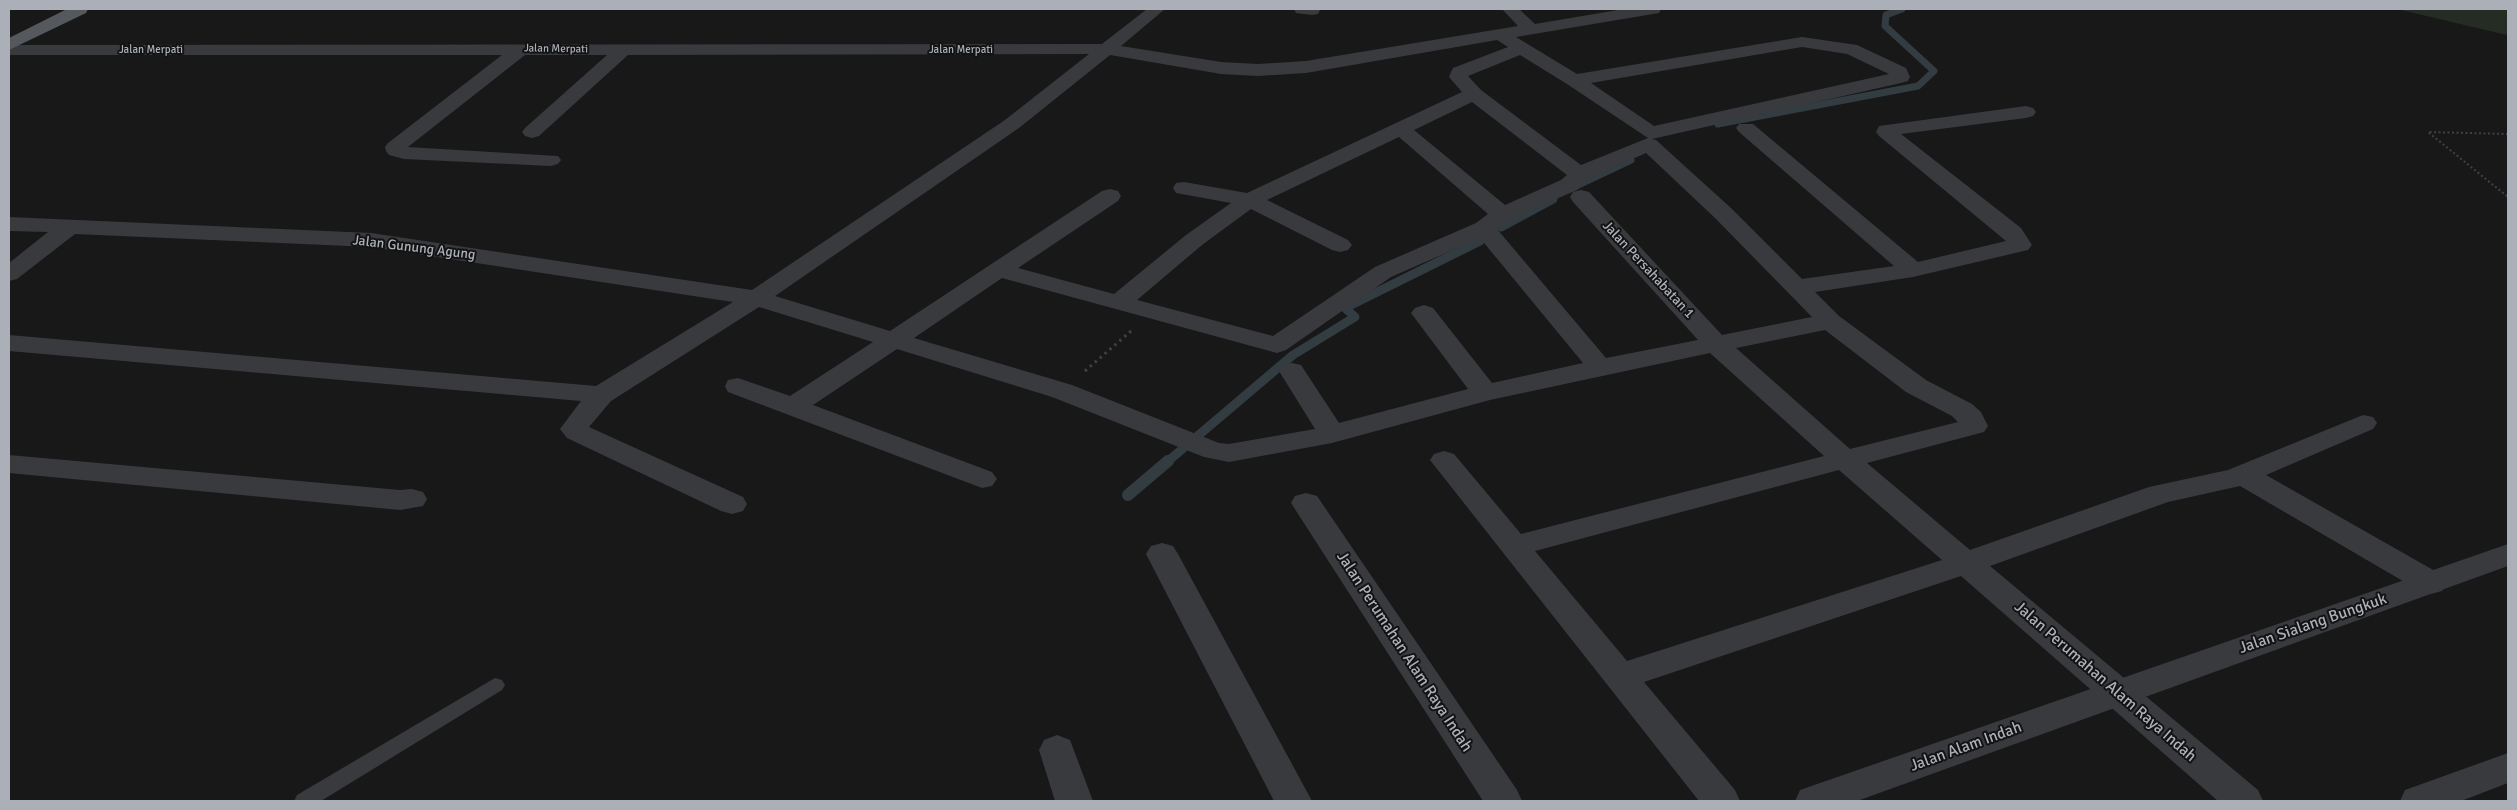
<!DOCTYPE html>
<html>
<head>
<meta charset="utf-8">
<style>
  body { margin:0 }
  #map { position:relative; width:2517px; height:810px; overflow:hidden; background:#181819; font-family:Signika,sans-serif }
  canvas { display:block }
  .frame { position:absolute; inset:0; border:10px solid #abb0b8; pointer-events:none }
</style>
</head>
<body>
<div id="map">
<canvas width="2517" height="810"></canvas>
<div class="frame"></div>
</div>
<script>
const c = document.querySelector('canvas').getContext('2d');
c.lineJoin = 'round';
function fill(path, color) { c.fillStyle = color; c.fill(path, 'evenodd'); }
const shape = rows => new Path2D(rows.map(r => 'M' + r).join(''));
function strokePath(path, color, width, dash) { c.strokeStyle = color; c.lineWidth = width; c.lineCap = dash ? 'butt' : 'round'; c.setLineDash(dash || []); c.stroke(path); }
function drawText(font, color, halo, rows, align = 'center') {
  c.font = font + ' Signika,sans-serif'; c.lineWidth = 4; c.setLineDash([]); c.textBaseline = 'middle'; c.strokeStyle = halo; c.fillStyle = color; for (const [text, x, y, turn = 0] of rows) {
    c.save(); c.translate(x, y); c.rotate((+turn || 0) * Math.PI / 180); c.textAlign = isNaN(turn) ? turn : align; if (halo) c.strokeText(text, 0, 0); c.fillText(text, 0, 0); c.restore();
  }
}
fill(shape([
  [2397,9,2508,9,2508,35,2498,33]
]), '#242c24');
strokePath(shape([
  [1718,124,1918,86,1934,71,1885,26,1886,15,1902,9],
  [1574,187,1631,160]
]), '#323c41', 7);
strokePath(shape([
  [1501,227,1553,199],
  [1167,462,1293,355,1355,317,1345,308,1480,241]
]), '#323c41', 9);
strokePath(shape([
  [1128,495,1168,461]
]), '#323c41', 12);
strokePath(shape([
  [2508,134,2428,132,2508,197]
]), '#3f4145', 2, [2, 2.5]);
strokePath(shape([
  [1085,371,1131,331]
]), '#3f4145', 3, [2.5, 4]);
fill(shape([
  [495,678,502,680,505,685,502,690,321,801,294,801,297,795,495,678]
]), '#393a3e');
fill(shape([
  [1147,9,1165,9,1121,46,1221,62,1258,64,1306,61,1518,26,1502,9,1519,9,1535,24,1624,9,1661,9,1659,13,1653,14,1516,37,1577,74,1802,37,1857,45,1906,68,1910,77,1908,81,1901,83,1652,139,1656,140,1731,208,1802,279,1894,266,1739,132,1736,128,1739,124,1753,124,1918,262,2006,241,1879,136,1876,132,1879,126,2026,106,2033,108,2036,112,2033,116,2026,118,1901,134,2021,228,2032,245,2028,250,1913,277,1815,292,1839,316,1926,380,1972,404,1981,412,1988,426,1984,432,1867,463,1970,550,2149,487,2228,470,2363,415,2373,417,2377,423,2373,429,2266,475,2442,575,2447,583,2442,591,2431,594,2420,591,2240,486,2168,502,1990,566,2258,790,2263,801,2218,801,1961,576,1644,682,1735,790,1740,801,1699,801,1430,460,1434,454,1444,451,1454,454,1521,534,1824,456,1710,353,1490,400,1332,443,1229,462,1204,457,1052,397,897,349,813,405,992,472,997,479,992,486,982,488,728,392,725,386,728,380,738,378,790,396,873,342,759,307,611,401,589,427,743,497,747,504,743,511,732,514,721,511,567,438,560,429,581,401,9,351,9,335,596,386,733,302,371,247,75,234,17,279,9,281,9,263,48,232,9,231,9,217,371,233,752,290,1005,120,1089,54,628,55,539,136,532,138,525,136,522,132,525,128,607,55,525,55,408,147,558,156,561,160,558,164,551,166,404,159,389,155,386,151,385,147,388,143,502,55,9,55,9,45,1102,44,1147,9],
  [1497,40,1508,47,1453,68,1451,72,1449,77,1462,92,1247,193,1184,182,1176,183,1173,188,1176,193,1231,203,1186,235,1114,294,1018,268,1118,201,1121,196,1118,191,1110,189,1102,191,890,331,775,296,1019,128,1110,55,1221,74,1258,76,1306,73,1497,40],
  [1802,47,1847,54,1889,74,1654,126,1591,83,1802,47],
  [1520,55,1567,84,1648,138,1581,165,1481,90,1468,76,1520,55],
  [1472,102,1567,175,1561,180,1505,205,1414,130,1472,102],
  [1399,137,1488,214,1476,223,1375,267,1273,336,1137,300,1202,245,1251,209,1332,250,1340,252,1348,250,1352,245,1348,240,1267,200,1399,137],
  [1646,153,1715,218,1812,317,1722,335,1589,192,1581,190,1573,192,1570,197,1573,202,1698,340,1606,358,1497,229,1510,219,1577,190,1587,179,1646,153],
  [1480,238,1583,363,1492,383,1433,308,1424,305,1415,308,1411,313,1468,389,1339,423,1301,365,1292,363,1283,365,1279,371,1315,429,1229,444,1219,443,1072,385,914,338,1002,278,1277,353,1286,350,1391,277,1480,238],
  [1825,330,1906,392,1952,416,1958,422,1850,449,1736,348,1825,330],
  [1839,470,1942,560,1627,661,1535,551,1839,470],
  [1294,9,1320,9,1320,10,1318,14,1312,15,1296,13,1294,9],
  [9,455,400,490,412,489,423,492,427,499,423,506,400,510,9,473,9,455],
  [1306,493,1317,496,1517,790,1522,801,1483,801,1291,503,1295,496,1306,493],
  [1162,543,1173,546,1178,554,1312,801,1274,801,1146,554,1151,546,1162,543],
  [1057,735,1070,740,1093,801,1055,801,1039,750,1044,740,1057,735],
  [2508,753,2508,783,2461,801,2400,801,2405,790,2508,753]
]), '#393a3e');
fill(shape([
  [2508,544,2508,566,1857,801,1795,801,1800,790,2508,544]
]), '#393a3e');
fill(shape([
  [67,9,88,9,86,13,9,50,9,38,67,9]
]), '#55585d');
drawText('11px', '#abb0b8', '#131314', [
  ["Jalan Merpati",556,49,1],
  ["Jalan Merpati",151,50],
  ["Jalan Merpati",961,50]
]);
drawText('14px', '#abb0b8', '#131314', [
  ["Jalan Gunung Agung",414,248,7],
  ["Jalan Persahabatan 1",1648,270,47]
]);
drawText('16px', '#abb0b8', '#131314', [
  ["Jalan Sialang Bungkuk",2313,624,-19],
  ["Jalan Perumahan Alam Raya Indah",1404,652,57],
  ["Jalan Perumahan Alam Raya Indah",2105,682,41],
  ["Jalan Alam Indah",1966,747,-20]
]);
</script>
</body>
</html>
